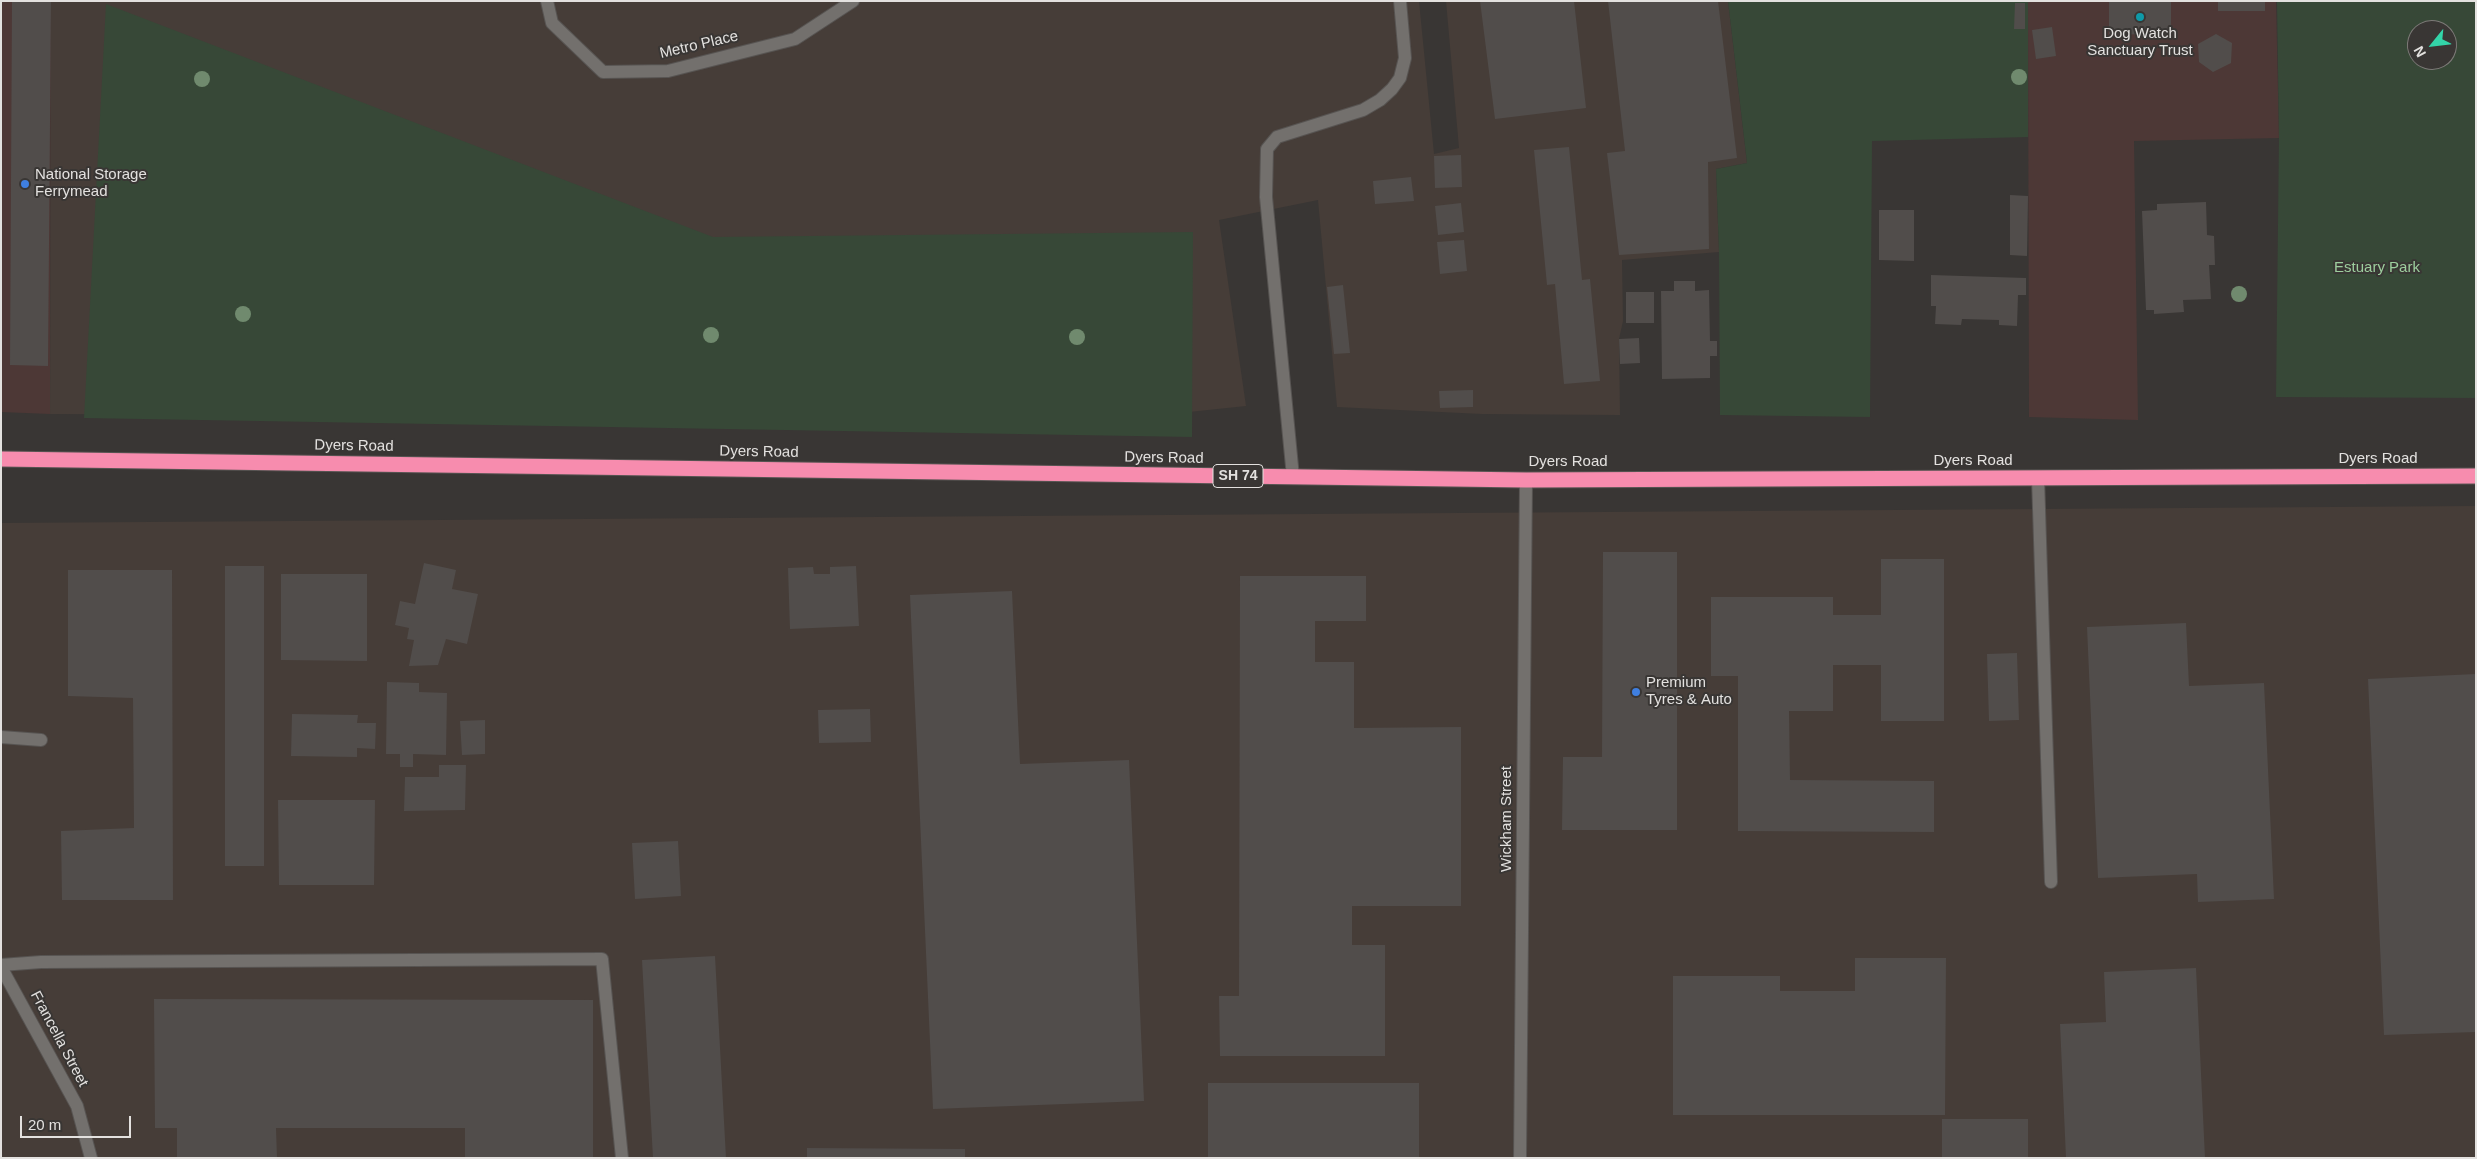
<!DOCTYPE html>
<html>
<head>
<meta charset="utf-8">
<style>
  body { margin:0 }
  #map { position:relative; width:2477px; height:1159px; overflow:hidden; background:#393634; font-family:Helvetica,sans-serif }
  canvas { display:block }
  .frame { position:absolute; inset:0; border:2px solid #e3e1df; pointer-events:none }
  .north { position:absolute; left:2407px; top:20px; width:50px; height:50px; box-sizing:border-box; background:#393634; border:1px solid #7d7a78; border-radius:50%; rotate:241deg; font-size:14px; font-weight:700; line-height:20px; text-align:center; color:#e3e1df }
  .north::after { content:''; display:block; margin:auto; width:18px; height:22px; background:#33d4a8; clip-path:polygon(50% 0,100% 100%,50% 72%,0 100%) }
  .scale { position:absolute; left:20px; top:1116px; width:111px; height:22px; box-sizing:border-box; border:2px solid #e3e1df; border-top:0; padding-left:6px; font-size:15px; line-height:18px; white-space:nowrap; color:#e3e1df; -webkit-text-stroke:4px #393634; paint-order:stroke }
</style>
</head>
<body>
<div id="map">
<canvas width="2477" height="1159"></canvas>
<div class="frame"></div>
<div class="north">N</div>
<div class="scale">20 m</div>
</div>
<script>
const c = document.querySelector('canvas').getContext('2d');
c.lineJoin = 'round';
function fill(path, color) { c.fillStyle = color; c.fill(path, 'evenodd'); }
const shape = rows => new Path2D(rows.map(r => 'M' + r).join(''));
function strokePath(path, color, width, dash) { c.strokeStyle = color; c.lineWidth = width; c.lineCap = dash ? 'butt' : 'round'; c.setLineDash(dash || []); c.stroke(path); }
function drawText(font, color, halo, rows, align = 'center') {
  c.font = font + ' Helvetica,sans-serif'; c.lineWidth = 4; c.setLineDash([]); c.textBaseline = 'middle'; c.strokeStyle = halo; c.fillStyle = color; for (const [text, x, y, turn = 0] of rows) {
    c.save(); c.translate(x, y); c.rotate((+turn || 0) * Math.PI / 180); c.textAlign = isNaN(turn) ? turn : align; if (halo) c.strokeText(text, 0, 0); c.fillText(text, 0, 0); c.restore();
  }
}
fill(shape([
  [1,1,51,1,50,414,1,412],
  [2028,1,2276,1,2279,138,2134,141,2138,420,2029,417]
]), '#4d3836');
fill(shape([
  [51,1,1419,1,1434,154,1459,148,1446,1,1728,1,1747,163,1716,169,1719,252,1622,260,1623,321,1619,339,1620,415,1482,414,1337,407,1318,200,1219,220,1246,406,1122,419,50,414],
  [2476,506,2476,1158,1,1158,1,523]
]), '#463d38');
fill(shape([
  [1728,1,2028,1,2028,137,1872,141,1870,417,1720,415,1719,252,1716,169,1747,163],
  [2277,1,2476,1,2476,398,2276,397,2279,138],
  [2417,30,2447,30,2447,60,2417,60],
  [106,4,713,237,1193,232,1192,437,84,418]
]), '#374837');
fill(shape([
  [12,1,51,1,48,366,10,365],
  [1480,1,1574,1,1586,108,1495,119],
  [1608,1,1718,1,1737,158,1708,162,1709,249,1619,255,1607,153,1625,151],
  [2109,1,2171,1,2171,35,2109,34],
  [2218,1,2265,1,2265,11,2218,11],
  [2015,3,2025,3,2025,29,2014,29],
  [2052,27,2056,56,2036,59,2032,30],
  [2216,34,2232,43,2231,63,2213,72,2199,62,2198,44],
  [1569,147,1582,280,1590,279,1600,381,1564,384,1555,284,1547,285,1534,150],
  [1461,155,1462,187,1435,188,1434,156],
  [1411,177,1414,201,1375,204,1373,181],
  [2010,195,2028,196,2027,256,2010,255],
  [2206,202,2207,235,2214,236,2215,265,2209,265,2211,299,2183,300,2184,312,2154,314,2154,310,2146,310,2142,211,2157,210,2157,204],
  [1461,203,1464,232,1438,235,1435,206],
  [1879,210,1914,210,1914,261,1879,260],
  [1464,240,1467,271,1440,274,1437,242],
  [1931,275,2026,278,2026,295,2018,295,2017,326,1999,325,1999,320,1962,319,1961,325,1935,324,1936,306,1931,306],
  [1674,281,1695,281,1695,291,1709,290,1710,341,1717,341,1717,356,1710,356,1710,378,1662,379,1661,291,1674,291],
  [1343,285,1350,353,1334,354,1327,287],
  [1626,292,1654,292,1654,323,1626,323],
  [1639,338,1640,363,1620,364,1619,339],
  [1473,390,1473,407,1440,408,1439,391],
  [1603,552,1677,552,1677,830,1562,830,1563,757,1602,757],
  [1881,559,1944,559,1944,721,1881,721,1881,665,1833,665,1833,711,1789,711,1790,780,1934,781,1934,832,1738,831,1738,676,1711,676,1711,597,1833,597,1833,615,1881,615],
  [424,563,456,570,452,589,478,594,467,644,446,639,438,665,409,666,414,640,407,639,409,628,395,625,400,601,415,604],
  [225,566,264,566,264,866,225,866],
  [856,566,859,626,790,629,788,568,813,567,814,574,830,574,830,567],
  [68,570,172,570,173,900,62,900,61,831,134,828,133,698,68,696],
  [281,574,367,574,367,661,281,660],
  [1240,576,1366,576,1366,621,1315,621,1315,662,1354,662,1354,728,1461,727,1461,906,1352,906,1352,945,1385,945,1385,1056,1220,1056,1219,996,1239,996],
  [1012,591,1020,764,1129,760,1144,1101,933,1109,910,595],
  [2186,623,2189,686,2264,683,2274,899,2198,902,2197,874,2098,878,2087,627],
  [2017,653,2019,720,1989,721,1987,654],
  [2476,674,2476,1032,2384,1035,2368,679],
  [387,682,419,683,419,692,447,693,446,755,413,754,413,767,400,767,400,754,386,754],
  [870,709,871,742,819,743,818,710],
  [292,714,358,715,357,723,376,723,375,749,357,748,357,757,291,756],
  [485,720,485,754,462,755,460,721],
  [439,765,466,765,465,810,404,811,405,777,439,777],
  [278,800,375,800,374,885,279,885],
  [678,841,681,896,635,899,632,843],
  [715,956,726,1158,653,1158,642,960],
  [1855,958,1946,958,1945,1115,1673,1115,1673,976,1780,976,1780,991,1855,991],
  [2196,968,2205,1158,2066,1158,2060,1024,2106,1022,2104,972],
  [154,999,593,1000,593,1158,465,1158,465,1128,276,1128,277,1158,177,1158,177,1128,155,1128],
  [1208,1083,1419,1083,1419,1158,1208,1158],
  [1942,1119,2028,1119,2028,1158,1942,1158],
  [807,1148,965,1149,965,1158,807,1158]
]), '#514d4b');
const lane = shape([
  [547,1,552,23,603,72,668,71,795,39,853,1],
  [1293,477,1266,197,1267,149,1277,137,1363,110,1380,100,1392,89,1400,78,1405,58,1400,1],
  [2038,478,2051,882],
  [1,737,41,740],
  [1,965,41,962,602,959,622,1158]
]);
const street = shape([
  [1,967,77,1106,91,1158]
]);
const secondary = shape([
  [1520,1158,1526,480]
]);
const highway = shape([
  [1,459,1526,480,2476,476]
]);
strokePath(lane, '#575452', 14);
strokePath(street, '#575452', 14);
strokePath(secondary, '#575452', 14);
strokePath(highway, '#575452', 17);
strokePath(lane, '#73706d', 12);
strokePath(street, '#73706d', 12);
strokePath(secondary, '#73706d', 12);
strokePath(highway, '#f78cae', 15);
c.fillStyle = '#708a6e';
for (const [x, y] of [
  [2019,77],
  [202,79],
  [2239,294],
  [243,314],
  [711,335],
  [1077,337]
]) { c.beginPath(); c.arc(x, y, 8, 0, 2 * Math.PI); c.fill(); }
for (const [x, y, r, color] of [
  [2140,17,5,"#0f9aa8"],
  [25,184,5,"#3f7fe0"],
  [1636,692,5,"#3f7fe0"]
]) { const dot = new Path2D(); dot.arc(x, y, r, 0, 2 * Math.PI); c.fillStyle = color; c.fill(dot); strokePath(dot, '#393634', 2); }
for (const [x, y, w] of [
  [1238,476,50]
]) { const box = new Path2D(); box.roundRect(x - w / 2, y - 11.5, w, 23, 4); c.fillStyle = '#393634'; c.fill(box); strokePath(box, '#e3e1df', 1); }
drawText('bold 14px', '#e3e1df', null, [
  ["SH 74",1238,476]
]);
drawText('15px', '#e3e1df', '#393634', [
  ["Dog Watch",2140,34,"center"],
  ["Sanctuary Trust",2140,51,"center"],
  ["National Storage",35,175],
  ["Ferrymead",35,192],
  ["Premium",1646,683],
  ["Tyres & Auto",1646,700]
], 'left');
drawText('15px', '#e3e1df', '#393634', [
  ["Metro Place",699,45,-13],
  ["Dyers Road",354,446,1],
  ["Dyers Road",759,452,1],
  ["Dyers Road",1164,458,1],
  ["Dyers Road",2378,459],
  ["Dyers Road",1973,461],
  ["Dyers Road",1568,462],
  ["Wickham Street",1507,819,-90],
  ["Francella Street",59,1039,62]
]);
drawText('15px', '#9dce9e', '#393634', [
  ["Estuary Park",2377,268]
]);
</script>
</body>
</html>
